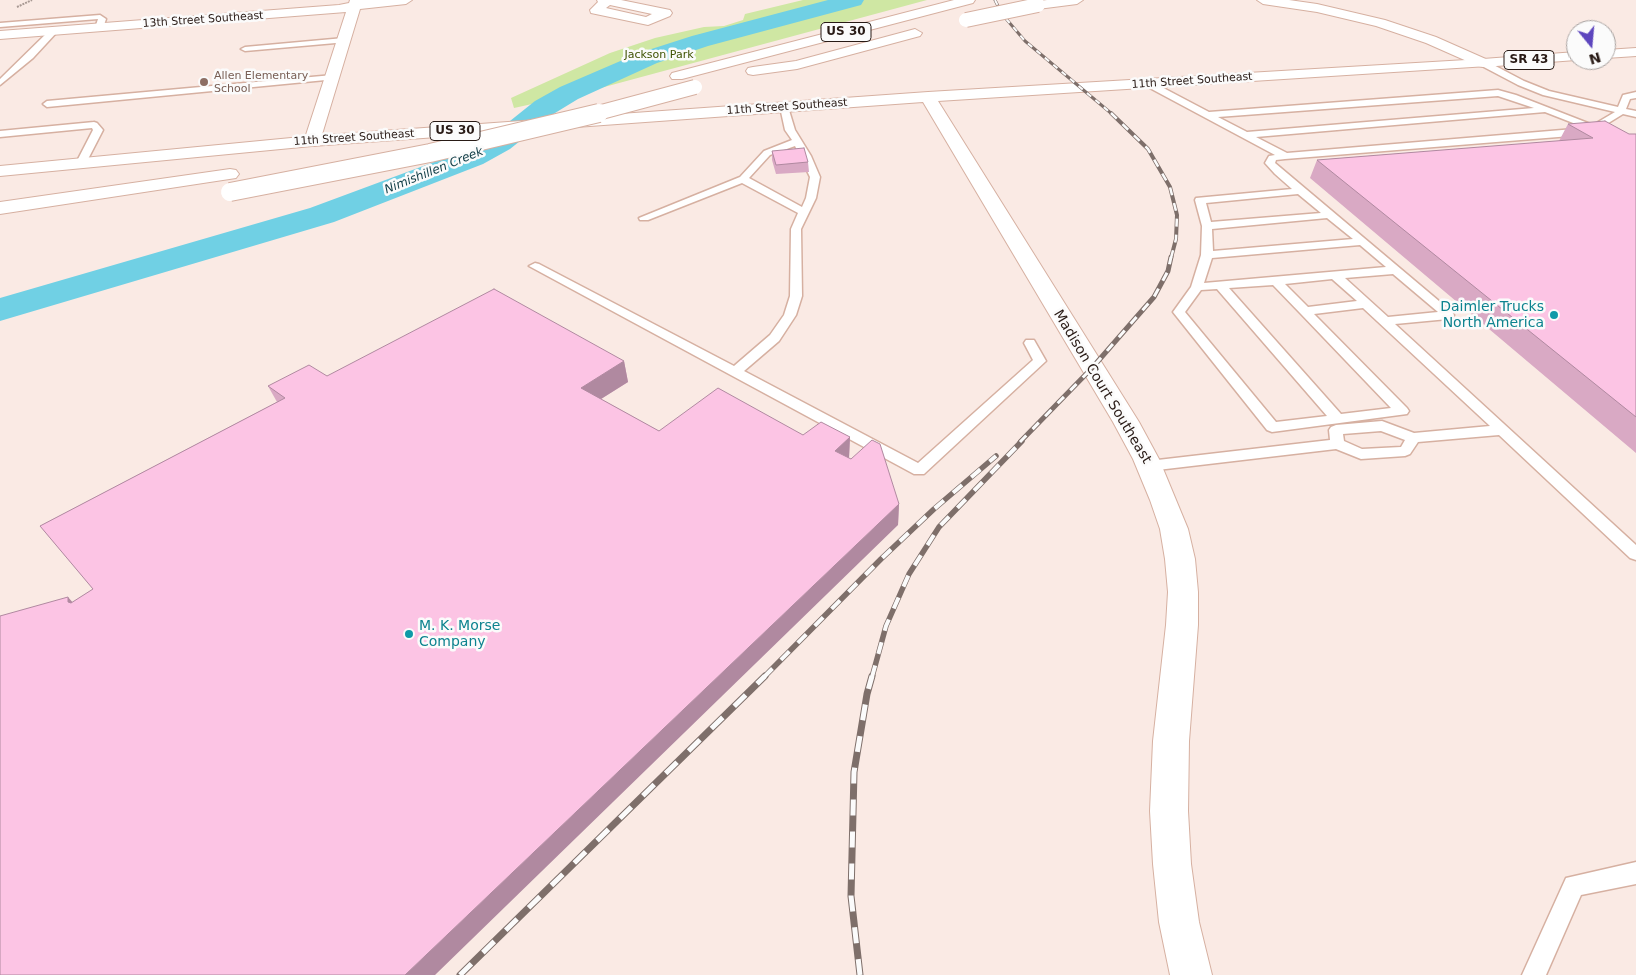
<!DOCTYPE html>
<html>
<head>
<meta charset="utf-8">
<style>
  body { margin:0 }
  #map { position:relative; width:1636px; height:975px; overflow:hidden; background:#faeae4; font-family:"DejaVu Sans",sans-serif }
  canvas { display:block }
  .north { position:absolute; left:1566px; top:20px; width:50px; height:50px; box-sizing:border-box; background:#fbfbfb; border:1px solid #a7a19f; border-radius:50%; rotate:163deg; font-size:14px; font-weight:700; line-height:20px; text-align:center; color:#291b16 }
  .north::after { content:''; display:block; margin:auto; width:18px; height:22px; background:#5d46be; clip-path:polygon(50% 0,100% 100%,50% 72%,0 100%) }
</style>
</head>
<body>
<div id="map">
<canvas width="1636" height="975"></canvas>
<div class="north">N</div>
</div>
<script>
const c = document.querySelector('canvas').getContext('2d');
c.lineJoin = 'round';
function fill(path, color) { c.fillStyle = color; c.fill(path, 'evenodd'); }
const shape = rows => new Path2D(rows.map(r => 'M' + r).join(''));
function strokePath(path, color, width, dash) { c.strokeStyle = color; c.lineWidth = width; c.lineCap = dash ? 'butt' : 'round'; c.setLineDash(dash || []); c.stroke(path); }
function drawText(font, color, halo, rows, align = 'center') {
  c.font = font + ' "DejaVu Sans",sans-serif'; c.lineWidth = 5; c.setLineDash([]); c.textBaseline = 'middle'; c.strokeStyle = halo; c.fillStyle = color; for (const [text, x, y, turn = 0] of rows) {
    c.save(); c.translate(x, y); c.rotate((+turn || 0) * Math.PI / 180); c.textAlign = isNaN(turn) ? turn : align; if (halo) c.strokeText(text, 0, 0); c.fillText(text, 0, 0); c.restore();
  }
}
fill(shape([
  [803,0,927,0,582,93,514,108,511,98,610,53,655,38,704,27,724,26,743,20,745,14]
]), '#cfe7a3');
fill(shape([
  [828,0,864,0,861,5,708,46,657,63,578,99,555,113,510,149,483,164,334,222,0,321,0,298,310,208,461,152,490,137,535,101,560,87,639,53,692,36,828,0]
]), '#70d0e4');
const lane = shape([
  [100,15,106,19,103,28,99,30,95,28,98,19,0,27,0,23,100,15],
  [51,29,58,31,33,58,0,85,0,79,51,29],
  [344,38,348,40,347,42,245,51,241,49,245,47,344,38],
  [1480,61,1486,61,1524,81,1549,91,1618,107,1623,95,1636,92,1636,98,1630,99,1626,109,1636,111,1636,117,1623,114,1597,130,1583,135,1285,159,1276,160,1275,163,1452,312,1454,315,1452,318,1448,319,1395,324,1636,545,1636,560,1630,558,1499,435,1418,442,1410,454,1405,456,1361,459,1336,449,1149,471,1144,470,1142,466,1144,462,1149,461,1330,440,1329,430,1331,427,1336,425,1382,421,1414,433,1490,426,1363,308,1314,314,1407,408,1409,411,1407,414,1272,432,1267,430,1173,312,1191,287,1201,255,1202,226,1195,200,1196,198,1292,189,1275,174,1265,163,1269,156,1275,155,1146,86,1146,82,1152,82,1209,112,1498,90,1516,95,1593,125,1615,112,1543,95,1518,85,1480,65,1480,61],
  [1498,96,1534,108,1247,132,1218,117,1498,96],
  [1545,112,1586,128,1287,153,1256,137,1545,112],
  [1298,194,1321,213,1211,222,1206,203,1298,194],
  [1327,218,1353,239,1213,251,1212,229,1327,218],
  [1360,245,1386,267,1204,283,1212,258,1360,245],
  [1393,274,1438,312,1388,317,1345,278,1393,274],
  [1332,279,1357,301,1308,307,1285,284,1332,279],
  [1273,285,1301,314,1391,408,1341,414,1229,288,1273,285],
  [1217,289,1327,416,1276,422,1185,312,1201,290,1217,289],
  [1381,431,1405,440,1401,447,1362,449,1344,441,1343,434,1381,431],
  [333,75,336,75,336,79,47,107,43,104,47,101,333,75],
  [784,104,788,107,795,130,811,156,820,177,816,198,801,229,802,296,796,315,779,341,744,371,918,463,1033,360,1024,343,1026,340,1034,340,1046,361,924,474,914,474,529,266,535,263,539,264,734,366,770,335,784,315,790,296,791,229,798,213,742,183,648,220,640,220,639,218,740,177,764,151,792,140,785,130,780,107,784,104],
  [795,146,810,177,806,198,802,207,749,178,770,155,795,146],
  [94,122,97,123,103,130,86,163,81,166,76,163,93,130,92,128,0,137,0,131,94,122],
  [1636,862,1636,884,1581,895,1546,975,1522,975,1566,878,1636,862]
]);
const street = shape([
  [350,0,412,0,406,4,360,9,320,141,318,145,312,146,306,145,304,141,346,12,0,39,0,31,339,5,349,3,350,0],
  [597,0,621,0,670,10,672,13,670,16,648,25,591,13,590,10,598,2,597,0],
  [610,5,652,14,646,17,606,8,610,5]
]);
const secondary = shape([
  [1483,59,1488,60,1490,63,1488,66,938,101,1139,422,1159,459,1188,529,1195,559,1198,592,1198,625,1189,741,1188,811,1191,864,1199,922,1212,975,1170,975,1159,922,1153,864,1150,811,1153,741,1166,625,1168,592,1165,559,1160,529,1150,500,1133,459,1113,422,923,102,312,146,0,176,0,166,312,136,928,92,1483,59]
]);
const primary = shape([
  [1636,48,1636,56,1606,58,1606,50,1636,48],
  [1576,52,1576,60,1483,67,1478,66,1476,63,1478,60,1483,59,1576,52]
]);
const highway = shape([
  [954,0,975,0,973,3,682,79,672,79,670,76,672,73,954,0],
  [1047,0,1083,0,1077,4,1038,9,1032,5,1033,2,1047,0],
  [1257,0,1289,0,1317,4,1385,20,1436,37,1488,60,1490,63,1488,66,1478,66,1426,43,1376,26,1317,12,1263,4,1257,0],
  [915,29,922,33,920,36,797,69,753,75,748,74,746,71,748,68,753,67,796,61,915,29],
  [230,169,236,170,239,174,236,178,0,214,0,202,230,169]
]);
strokePath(lane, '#d6b0a1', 3);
strokePath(street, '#d6b0a1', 2);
strokePath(secondary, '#d6b0a1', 2);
strokePath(primary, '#d6b0a1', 2);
strokePath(highway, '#d6b0a1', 2);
strokePath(shape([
  [17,7,32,0]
]), '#a89993', 2, [2, 1]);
fill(lane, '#fff');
fill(street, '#fff');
fill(secondary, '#fff');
fill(primary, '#fff');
fill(highway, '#fff');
const railFar4 = shape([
  [995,0,1002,14,1025,41,1112,114]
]);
const railFar3 = shape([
  [1111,113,1148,149,1170,187,1177,215,1176,239,1171,258]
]);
const railFar2 = shape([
  [1020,442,1092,368,1154,297,1168,271,1171,257]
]);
const railFar1 = shape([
  [764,677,881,559,934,509,996,456],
  [872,677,886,626,909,574,939,527,1022,441]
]);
const rail = shape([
  [460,975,765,676],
  [860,975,851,896,854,772,867,694,872,676]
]);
strokePath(railFar4, '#7e6f6a', 3);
strokePath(railFar3, '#7e6f6a', 4);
strokePath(railFar2, '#7e6f6a', 5);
strokePath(railFar1, '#7e6f6a', 5.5);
strokePath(rail, '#7e6f6a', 7);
strokePath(railFar4, '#fbfbfb', 2, [5.5]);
strokePath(railFar3, '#fbfbfb', 2.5, [8]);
strokePath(railFar2, '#fbfbfb', 3, [9]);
strokePath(railFar1, '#fbfbfb', 4, [12]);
strokePath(rail, '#fbfbfb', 5, [16]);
const highwayBridgeFar1 = shape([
  [966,20,1038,5],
  [594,114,695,87]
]);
const highwayBridge = shape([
  [230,192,430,153,599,113]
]);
strokePath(highwayBridgeFar1, '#d6b0a1', 16, []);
strokePath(highwayBridge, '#d6b0a1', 20, []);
strokePath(highwayBridgeFar1, '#fff', 14);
strokePath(highwayBridge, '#fff', 18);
fill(shape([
  [1568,124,1629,134,1636,134,1636,453,1310,178,1317,160,1559,141],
  [772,151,808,162,809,172,776,174,772,160],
  [624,361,628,382,601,399,659,431,850,437,849,458,899,504,898,525,73,602,93,589,40,526,277,402,268,386,327,376]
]), '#d9a9c4');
fill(shape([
  [624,361,628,382,585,409,581,388],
  [850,437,849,458,835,451],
  [899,504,898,525,435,975,405,975],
  [68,597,87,619,68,602]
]), '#b089a0');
const building = shape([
  [1605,121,1629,134,1636,134,1636,417,1317,160,1593,138,1568,124,1605,121],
  [804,148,808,162,776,165,772,151,804,148],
  [494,289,624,361,581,388,659,431,718,388,803,435,821,422,850,437,835,451,851,459,872,440,880,444,899,504,405,975,0,975,0,616,68,597,68,602,71,603,93,589,40,526,285,398,268,386,309,365,327,376,494,289]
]);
fill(building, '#fcc4e4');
strokePath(building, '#b089a0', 1);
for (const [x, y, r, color] of [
  [204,82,5,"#8d6e63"],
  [1554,315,5,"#0f9aa8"],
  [409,634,5,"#0f9aa8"]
]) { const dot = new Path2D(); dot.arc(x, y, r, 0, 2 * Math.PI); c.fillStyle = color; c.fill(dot); strokePath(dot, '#fbfbfb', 2); }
drawText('11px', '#291b16', '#fbfbfb', [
  ["13th Street Southeast",203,20,-4],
  ["11th Street Southeast",1192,81,-4],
  ["11th Street Southeast",787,107,-4],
  ["11th Street Southeast",354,138,-4]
]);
drawText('11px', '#405404', '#fbfbfb', [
  ["Jackson Park",659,55]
]);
drawText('11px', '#785e54', '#fbfbfb', [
  ["Allen Elementary",214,76],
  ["School",214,89]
], 'left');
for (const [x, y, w] of [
  [846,32,50],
  [1529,60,50],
  [455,131,50]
]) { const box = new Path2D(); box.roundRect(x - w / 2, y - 9.5, w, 19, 4); c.fillStyle = '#fbfbfb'; c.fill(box); strokePath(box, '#291b16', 1); }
drawText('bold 12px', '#291b16', null, [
  ["US 30",846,32],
  ["SR 43",1529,60],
  ["US 30",455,131]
]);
drawText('italic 12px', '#0f3c45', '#fbfbfb', [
  ["Nimishillen Creek",434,171,-22]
]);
drawText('14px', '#0d838f', '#fbfbfb', [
  ["Daimler Trucks",1544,307],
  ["North America",1544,323],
  ["M. K. Morse",419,626,"left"],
  ["Company",419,642,"left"]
], 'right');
drawText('14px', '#291b16', '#fbfbfb', [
  ["Madison Court Southeast",1102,387,59]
]);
</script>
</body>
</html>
